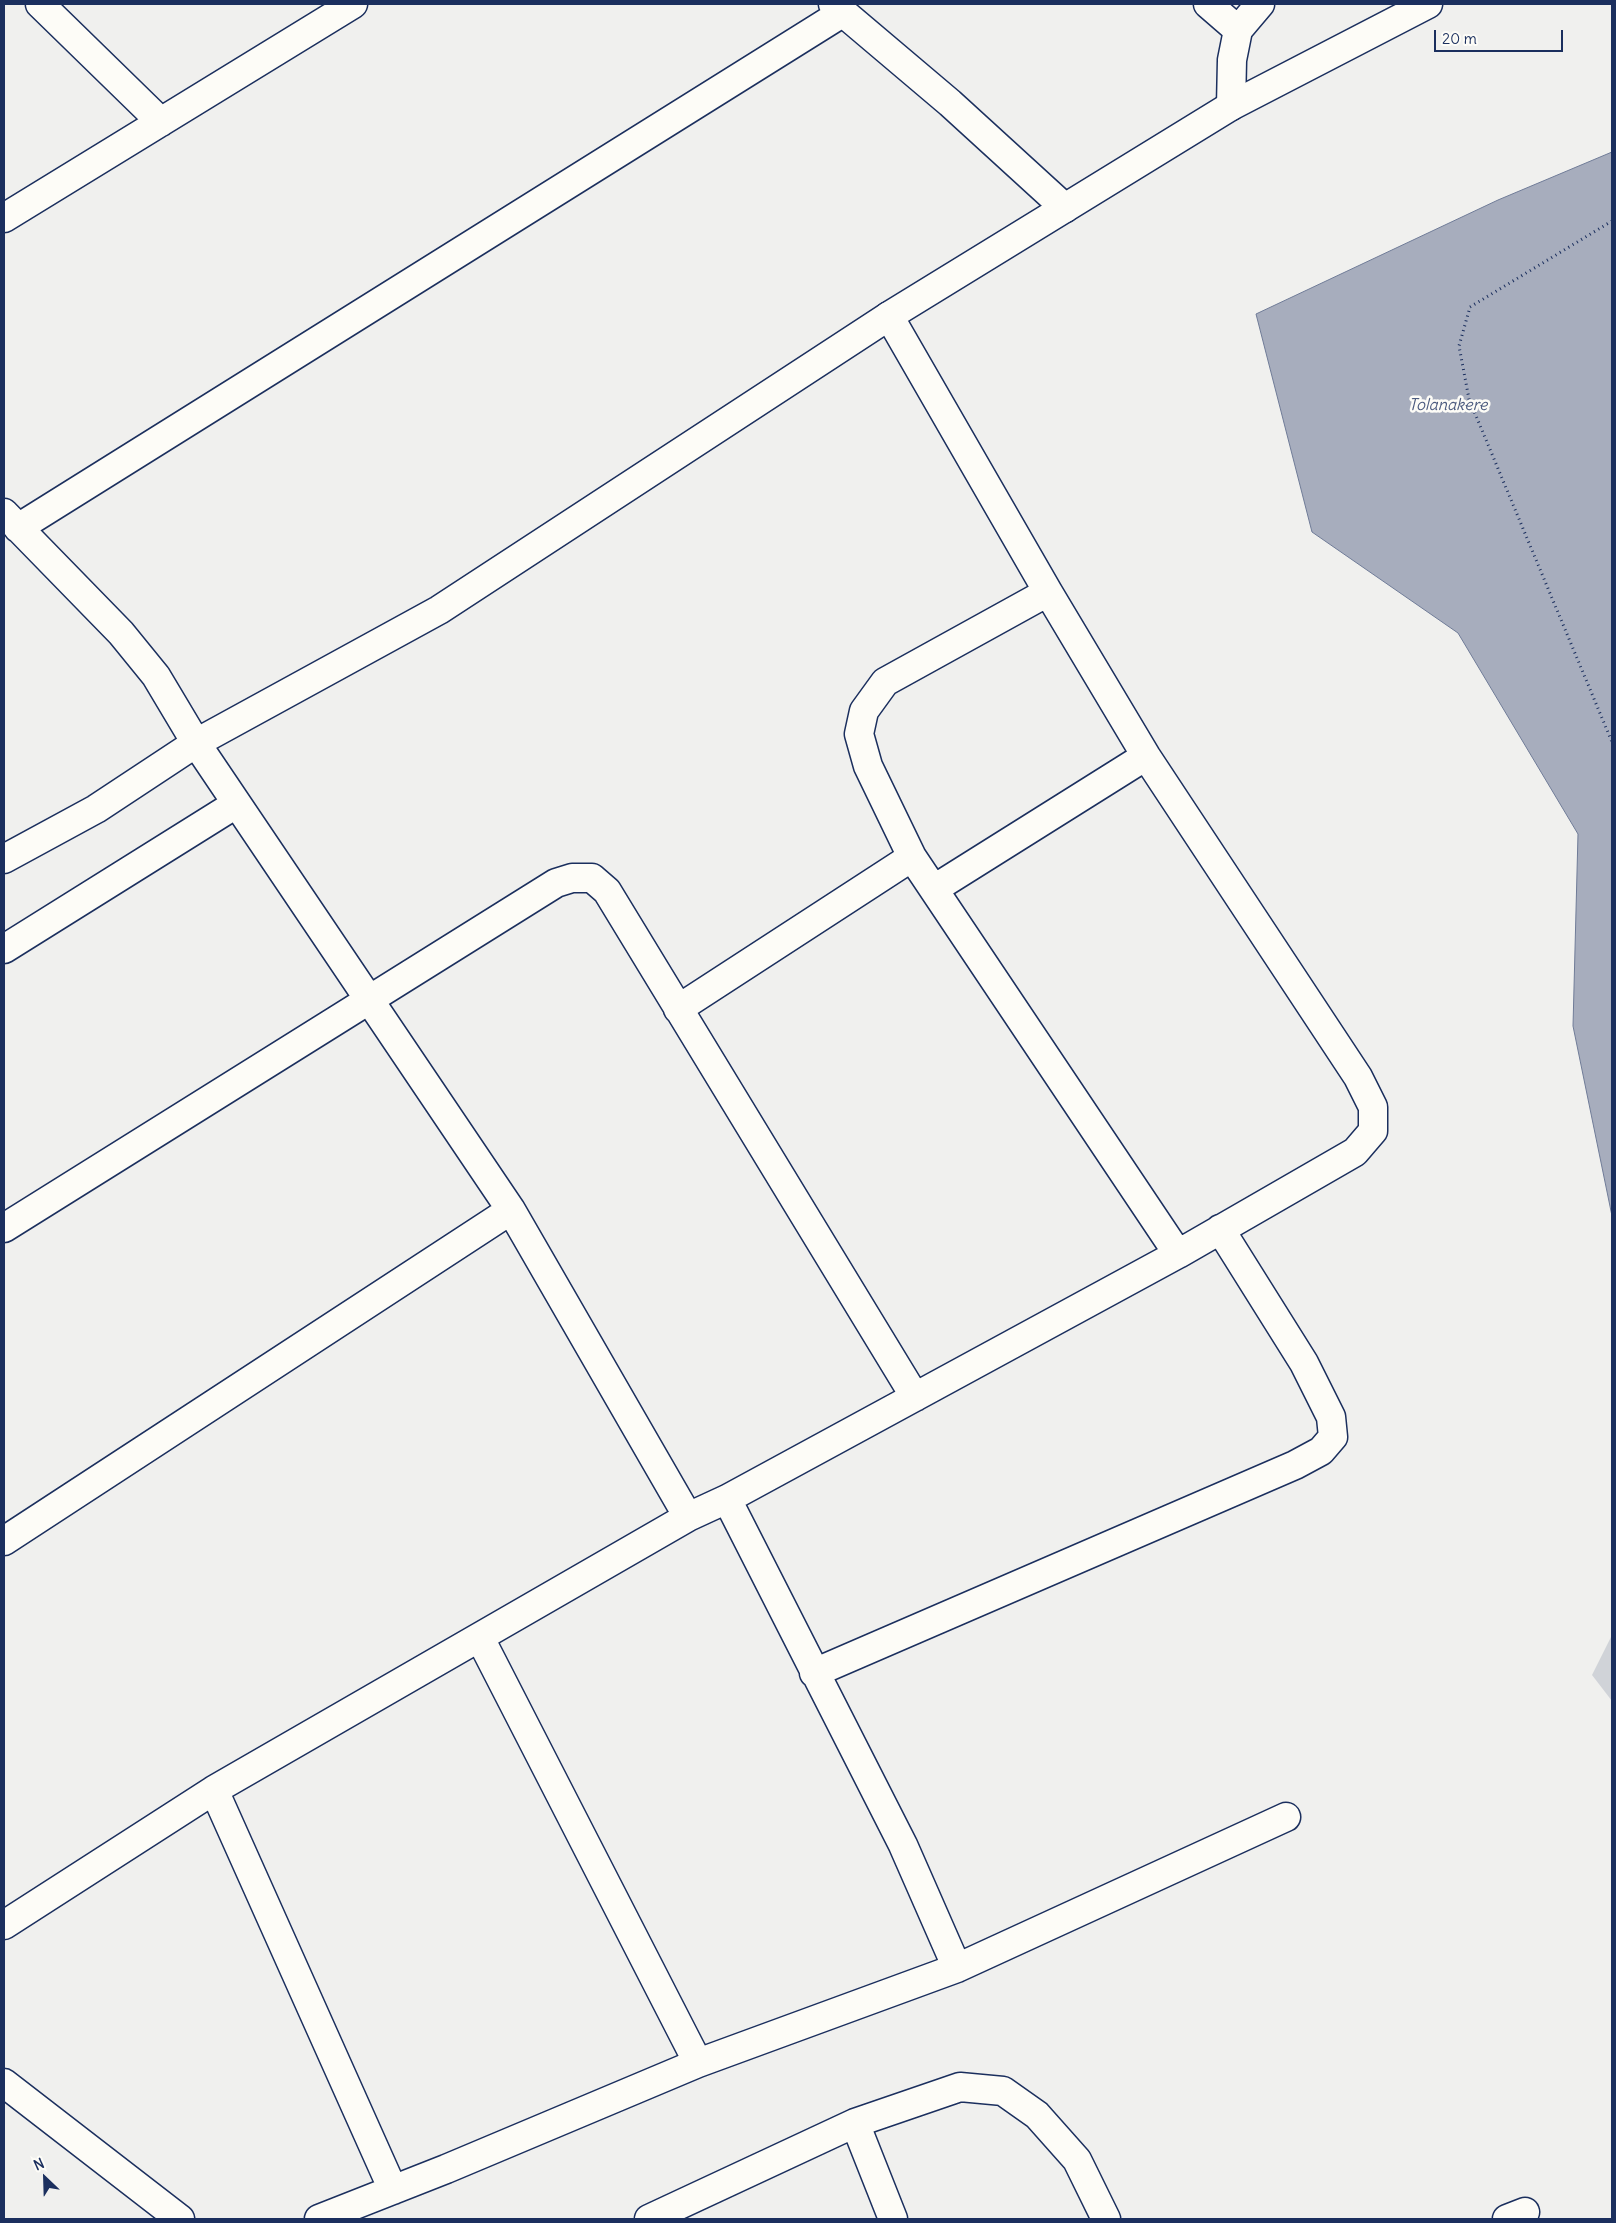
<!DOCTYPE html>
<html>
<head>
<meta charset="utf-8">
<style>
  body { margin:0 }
  #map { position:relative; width:1616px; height:2223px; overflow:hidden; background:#f0f0ee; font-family:Delius,sans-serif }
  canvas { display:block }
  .frame { position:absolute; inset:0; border:5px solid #1b2f5e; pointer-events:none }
  .north { position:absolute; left:20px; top:2153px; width:50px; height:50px; -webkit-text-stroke:4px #fdfcf7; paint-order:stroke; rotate:336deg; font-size:14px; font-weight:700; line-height:20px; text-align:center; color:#1b2f5e }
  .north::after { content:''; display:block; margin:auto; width:18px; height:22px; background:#1b2f5e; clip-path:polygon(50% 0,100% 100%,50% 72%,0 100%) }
  .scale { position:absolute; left:1434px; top:30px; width:129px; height:22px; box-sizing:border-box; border:2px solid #1b2f5e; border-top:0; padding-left:6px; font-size:15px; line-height:18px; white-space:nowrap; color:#1b2f5e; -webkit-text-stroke:4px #fdfcf7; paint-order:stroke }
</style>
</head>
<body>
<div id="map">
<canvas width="1616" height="2223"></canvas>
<div class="frame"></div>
<div class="north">N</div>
<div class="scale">20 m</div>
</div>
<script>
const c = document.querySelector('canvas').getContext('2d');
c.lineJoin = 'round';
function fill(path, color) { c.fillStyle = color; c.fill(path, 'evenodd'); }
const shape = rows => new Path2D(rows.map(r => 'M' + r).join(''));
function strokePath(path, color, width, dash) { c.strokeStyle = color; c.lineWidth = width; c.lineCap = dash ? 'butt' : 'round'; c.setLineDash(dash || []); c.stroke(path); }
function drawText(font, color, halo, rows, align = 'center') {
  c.font = font + ' Delius,sans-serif'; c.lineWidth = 5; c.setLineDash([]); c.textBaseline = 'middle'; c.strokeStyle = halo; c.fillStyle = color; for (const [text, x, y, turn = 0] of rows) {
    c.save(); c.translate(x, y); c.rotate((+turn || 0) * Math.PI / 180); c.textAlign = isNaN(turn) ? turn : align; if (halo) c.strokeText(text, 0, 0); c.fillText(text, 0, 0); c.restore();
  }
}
fill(shape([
  [1612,1635,1612,1701,1592,1675]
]), '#d0d3d8');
const water = shape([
  [1612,152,1612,1216,1573,1026,1578,834,1458,633,1312,532,1256,314,1498,200,1612,152]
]);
fill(water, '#a7adbd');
strokePath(water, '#6f7b97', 1);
const minor = shape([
  [40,4,161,122],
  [833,4,950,103,1065,208],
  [1208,4,1238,30],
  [1231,106,1232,60,1238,30,1260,4],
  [4,218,353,4],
  [4,513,121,633,156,676,196,743,511,1210,688,1517],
  [18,528,842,13],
  [1048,592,885,682,864,711,859,734,868,766,912,857,1178,1254],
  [934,889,1146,756],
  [4,949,236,804],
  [678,1009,912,857],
  [4,1228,556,883,572,878,592,878,607,891,915,1397],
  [727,1499,903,1845,957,1968],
  [4,1541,511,1210],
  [480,1638,698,2063],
  [814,1673,1295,1465,1321,1451,1333,1437,1331,1417,1304,1363,1220,1229],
  [214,1790,393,2190],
  [4,1925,214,1790,688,1517,727,1499,1178,1254,1355,1152,1373,1131,1373,1107,1358,1077,1146,756,1048,592,889,316],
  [4,2083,180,2219],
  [855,2123,893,2219],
  [319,2219,446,2169,698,2063,957,1968,1286,1817],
  [649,2219,855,2123,960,2087,1003,2091,1037,2115,1077,2160,1106,2219],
  [1507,2219,1525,2212]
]);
const secondary = shape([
  [4,859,96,809,196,743,439,610,889,316,1231,106,1428,4]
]);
strokePath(minor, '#1b2f5e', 31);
strokePath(secondary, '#1b2f5e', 31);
strokePath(shape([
  [1612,221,1470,307,1459,346,1469,399,1612,742]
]), '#1b2f5e', 3, [1, 4]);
strokePath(minor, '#fdfcf7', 28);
strokePath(secondary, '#fdfcf7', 28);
drawText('italic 16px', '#4c5b7f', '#fdfcf7', [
  ["Tolanakere",1448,405]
]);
</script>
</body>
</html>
